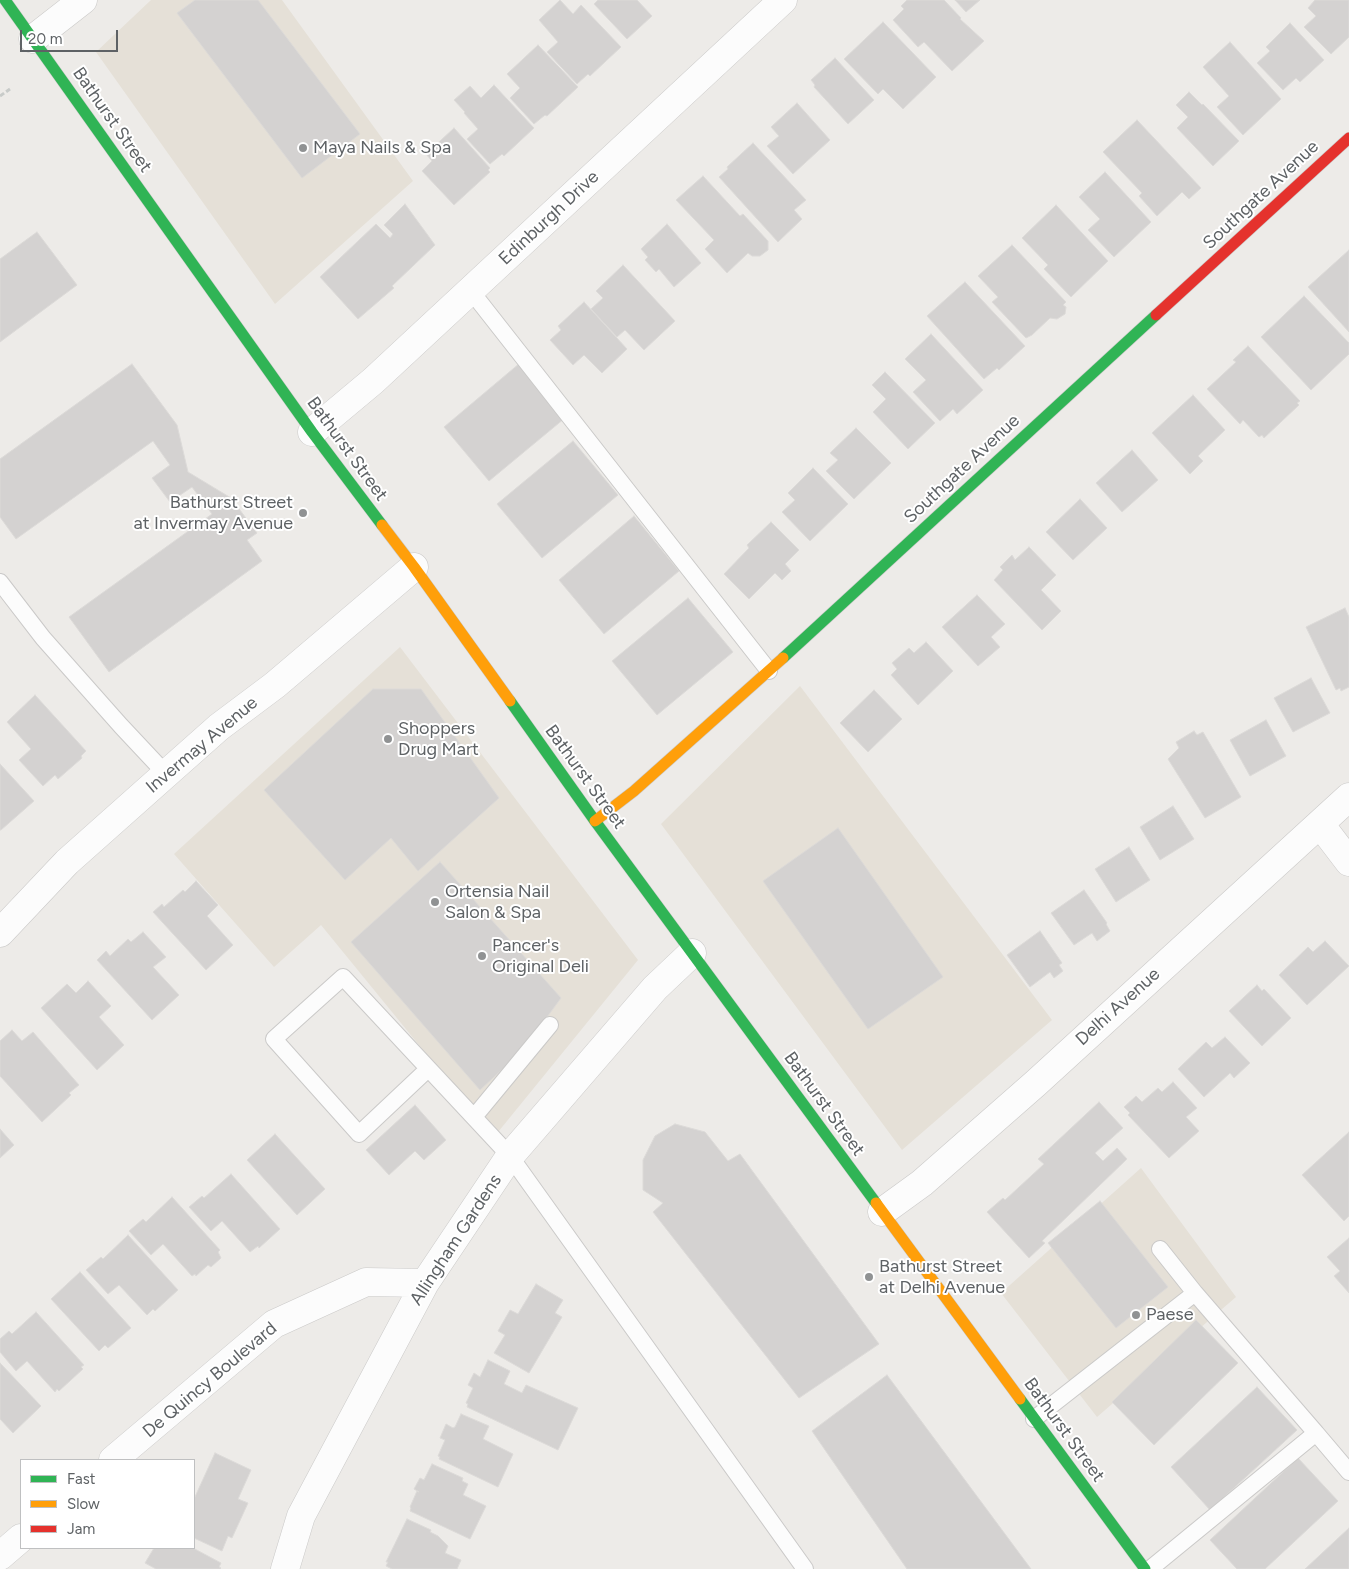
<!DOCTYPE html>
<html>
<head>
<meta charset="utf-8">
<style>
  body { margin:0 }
  #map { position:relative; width:1349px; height:1569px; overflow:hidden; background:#edebe8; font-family:Figtree,sans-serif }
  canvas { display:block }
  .legend { position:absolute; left:20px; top:1459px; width:175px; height:90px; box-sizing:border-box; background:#fff; border:1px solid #bfc0c1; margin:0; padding:6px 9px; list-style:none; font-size:15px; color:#5e6265 }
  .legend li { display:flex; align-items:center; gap:10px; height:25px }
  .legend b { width:25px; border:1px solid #bfc0c1 }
  .scale { position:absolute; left:20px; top:30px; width:98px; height:22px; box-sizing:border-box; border:2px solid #5e6265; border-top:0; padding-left:6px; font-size:15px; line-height:18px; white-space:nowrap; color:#5e6265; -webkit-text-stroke:4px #fff; paint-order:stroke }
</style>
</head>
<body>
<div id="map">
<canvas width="1349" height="1569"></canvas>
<ul class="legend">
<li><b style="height:6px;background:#30b455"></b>Fast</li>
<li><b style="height:6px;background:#ff9f0a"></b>Slow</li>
<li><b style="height:6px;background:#e5322d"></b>Jam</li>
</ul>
<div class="scale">20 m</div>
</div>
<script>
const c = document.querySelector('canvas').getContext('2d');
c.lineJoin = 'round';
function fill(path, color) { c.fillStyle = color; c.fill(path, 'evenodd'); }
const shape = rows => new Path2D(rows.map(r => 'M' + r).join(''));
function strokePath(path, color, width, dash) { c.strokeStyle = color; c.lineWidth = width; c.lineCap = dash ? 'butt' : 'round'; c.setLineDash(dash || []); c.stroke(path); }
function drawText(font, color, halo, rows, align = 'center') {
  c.font = font + ' Figtree,sans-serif'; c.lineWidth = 4; c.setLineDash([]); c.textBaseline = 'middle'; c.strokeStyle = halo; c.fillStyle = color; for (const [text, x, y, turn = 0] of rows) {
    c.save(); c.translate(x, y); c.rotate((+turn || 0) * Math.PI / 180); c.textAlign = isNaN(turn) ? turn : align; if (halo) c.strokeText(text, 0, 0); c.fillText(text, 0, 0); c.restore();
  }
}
fill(shape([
  [151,0,282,0,413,181,275,304,96,52],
  [400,647,638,960,494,1137,321,925,274,967,174,854],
  [800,686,1052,1020,902,1150,661,824],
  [1141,1168,1236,1297,1097,1417,1001,1293]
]), '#e5e0d7');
const building = shape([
  [195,0,258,0,360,134,302,178,177,13,195,0],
  [560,0,573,14,581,5,621,47,590,76,588,74,577,84,547,52,558,42,539,20,560,0],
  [598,0,637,0,652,16,627,39,594,4,598,0],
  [907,0,944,0,961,18,960,19,984,41,952,71,924,42,918,47,893,20,904,9,901,6,907,0],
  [955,0,980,0,966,12,955,0],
  [1315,0,1349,0,1349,37,1331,54,1304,27,1316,16,1308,8,1315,0],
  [883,22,936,77,903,109,883,89,878,94,844,59,883,22],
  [1290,23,1324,60,1300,82,1296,78,1283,90,1257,63,1270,51,1266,47,1290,23],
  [1230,42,1281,99,1243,135,1217,107,1229,96,1203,67,1230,42],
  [538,45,578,87,547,116,545,115,534,124,510,98,520,88,507,74,538,45],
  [835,58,874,100,848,124,814,87,815,85,811,80,835,58],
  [494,85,534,128,504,156,502,154,490,164,467,139,478,129,464,113,465,112,454,100,470,86,481,98,494,85],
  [1189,92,1202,105,1203,104,1239,141,1213,166,1177,128,1188,117,1176,105,1189,92],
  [797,103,830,140,793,174,767,146,779,136,771,127,797,103],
  [1137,120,1201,188,1189,199,1182,192,1157,216,1139,196,1142,193,1103,152,1137,120],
  [454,128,490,168,488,170,490,172,454,205,422,171,432,161,426,154,454,128],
  [753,143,806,200,794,210,802,219,778,242,719,177,728,169,727,167,753,143],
  [1105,172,1151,222,1114,257,1088,230,1100,219,1079,197,1105,172],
  [703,176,740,216,743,214,768,241,768,250,760,256,752,256,748,253,727,273,705,249,714,240,676,200,703,176],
  [405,204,435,245,392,286,394,288,358,319,320,277,376,224,390,238,393,234,384,225,405,204],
  [1056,205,1108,261,1071,297,1044,269,1048,265,1022,238,1056,205],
  [667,224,701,263,674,287,659,269,656,272,645,260,648,257,641,249,667,224],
  [37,232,77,285,0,342,0,259,37,232],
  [1012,245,1066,302,1063,305,1066,307,1065,314,1057,319,1050,318,1032,335,1026,338,992,302,998,297,978,276,1012,245],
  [1349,250,1349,332,1308,287,1349,250],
  [623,265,675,321,644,350,625,330,617,337,591,309,603,298,596,291,623,265],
  [965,282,1025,346,999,370,997,368,984,379,927,316,965,282],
  [1304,296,1349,343,1349,354,1311,390,1261,337,1304,296],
  [584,302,627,349,602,373,584,355,573,365,550,340,561,330,558,326,584,302],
  [931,334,983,390,957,414,953,409,940,421,913,392,926,380,905,359,931,334],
  [1248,346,1300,401,1297,403,1299,405,1264,438,1262,435,1259,437,1243,420,1240,424,1207,389,1236,362,1233,360,1248,346],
  [520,363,565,418,489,481,444,427,520,363],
  [132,364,177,425,188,472,231,498,257,533,247,540,262,561,109,672,69,617,212,514,192,487,170,502,152,478,170,465,153,441,16,539,0,517,0,459,132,364],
  [885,372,935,423,908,449,873,412,886,399,872,385,885,372],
  [1193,395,1225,430,1198,456,1203,461,1190,474,1152,433,1193,395],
  [856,428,891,463,854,499,826,471,838,460,830,453,856,428],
  [573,441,618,495,542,558,497,504,573,441],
  [1132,450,1158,480,1122,512,1096,483,1132,450],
  [813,468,848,504,810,541,782,512,795,500,788,493,813,468],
  [1080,499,1107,528,1073,560,1046,532,1080,499],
  [634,516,679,571,604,634,559,580,634,516],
  [771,522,799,550,785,564,791,571,782,580,775,573,749,599,724,574,749,548,747,545,771,522],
  [1029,547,1056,575,1041,590,1061,611,1042,630,994,580,1003,570,1000,567,1012,555,1015,560,1029,547],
  [977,595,1005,624,991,637,1000,647,978,666,942,627,977,595],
  [688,598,733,652,657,715,612,661,688,598],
  [1345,608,1349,617,1349,687,1341,691,1340,688,1336,690,1306,627,1345,608],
  [926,642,953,671,918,705,891,675,897,669,892,663,909,648,914,653,926,642],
  [1311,678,1330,713,1293,732,1274,698,1311,678],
  [373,689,421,689,499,798,418,871,391,838,345,880,264,790,373,689],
  [874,690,902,719,868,752,840,723,874,690],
  [35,695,86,751,81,756,82,758,58,779,55,775,43,786,19,760,31,749,7,722,35,695],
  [1266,720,1286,756,1250,776,1230,740,1266,720],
  [1194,731,1197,735,1203,732,1241,797,1205,818,1168,759,1179,748,1176,742,1194,731],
  [0,764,34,801,1,830,0,830,0,764],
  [1173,806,1194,839,1160,860,1140,827,1173,806],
  [838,828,943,977,868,1029,763,881,838,828],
  [1129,847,1150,880,1116,902,1095,869,1129,847],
  [440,862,561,998,522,1051,480,1090,351,942,440,862],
  [196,881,218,905,207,916,233,945,206,970,153,912,162,904,164,907,183,890,185,892,196,881],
  [1084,890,1107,923,1106,924,1110,931,1097,941,1092,933,1074,945,1051,913,1084,890],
  [1040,931,1062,963,1059,965,1063,971,1054,978,1050,972,1030,987,1007,955,1040,931],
  [143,932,166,957,153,967,179,995,152,1020,97,960,106,951,110,956,128,939,131,942,143,932],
  [1325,941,1349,966,1307,1005,1279,975,1308,947,1313,952,1325,941],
  [88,981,111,1006,99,1017,124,1045,97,1070,41,1008,67,984,76,993,88,981],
  [1257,985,1262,991,1264,989,1291,1018,1262,1046,1229,1011,1257,985],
  [12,1030,22,1041,33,1032,79,1085,69,1093,71,1095,42,1122,0,1076,0,1041,12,1030],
  [1225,1037,1250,1063,1234,1078,1230,1073,1204,1097,1178,1069,1206,1042,1212,1048,1225,1037],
  [1173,1082,1197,1108,1186,1117,1199,1131,1169,1158,1128,1115,1130,1113,1124,1107,1136,1096,1142,1102,1158,1088,1162,1092,1173,1082],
  [1099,1102,1123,1128,1095,1153,1103,1161,1117,1148,1127,1159,1042,1241,1045,1243,1029,1258,987,1212,1003,1198,1005,1200,1044,1164,1038,1159,1099,1102],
  [415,1105,446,1140,424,1160,415,1151,389,1175,366,1150,415,1105],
  [675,1124,705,1132,728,1161,740,1154,879,1344,799,1398,653,1212,663,1203,643,1190,643,1160,655,1136,675,1124],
  [0,1129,14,1145,0,1158,0,1129],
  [1349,1132,1349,1216,1344,1221,1302,1175,1349,1132],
  [275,1134,325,1189,297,1215,247,1160,275,1134],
  [231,1174,280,1229,259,1248,258,1246,250,1252,222,1221,211,1231,189,1207,202,1196,204,1198,231,1174],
  [172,1197,220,1250,218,1252,221,1258,211,1267,208,1265,196,1276,195,1274,192,1276,163,1244,151,1255,129,1231,143,1219,146,1222,172,1197],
  [1100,1201,1168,1287,1116,1328,1048,1243,1100,1201],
  [128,1235,178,1290,155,1311,153,1309,147,1315,119,1285,108,1294,86,1270,101,1257,103,1259,128,1235],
  [1349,1238,1349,1293,1334,1276,1340,1271,1327,1257,1349,1238],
  [80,1272,131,1328,108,1348,105,1345,99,1351,51,1299,80,1272],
  [536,1284,563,1300,555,1313,562,1317,529,1373,494,1353,505,1335,498,1331,510,1310,518,1314,536,1284],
  [36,1312,84,1365,81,1367,83,1369,59,1391,57,1389,55,1392,27,1361,16,1371,0,1352,0,1339,9,1331,12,1334,36,1312],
  [1196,1320,1238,1363,1154,1445,1112,1402,1196,1320],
  [488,1360,510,1371,504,1384,522,1393,526,1385,578,1408,558,1450,467,1407,468,1404,466,1403,473,1388,468,1385,474,1373,480,1377,488,1360],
  [0,1363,41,1406,13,1433,0,1419,0,1363],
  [887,1375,1031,1569,907,1569,812,1431,887,1375],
  [1257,1387,1297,1430,1210,1510,1171,1467,1257,1387],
  [461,1414,489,1426,483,1439,513,1454,498,1487,439,1459,440,1457,438,1456,445,1440,440,1438,446,1424,453,1428,455,1427,461,1414],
  [215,1453,251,1470,238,1499,248,1503,232,1538,228,1536,222,1551,194,1538,194,1499,215,1453],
  [1298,1458,1338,1501,1265,1569,1237,1569,1210,1540,1298,1458],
  [432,1464,463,1478,462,1481,468,1484,463,1495,486,1506,470,1539,410,1511,411,1508,410,1507,417,1491,419,1492,414,1489,420,1478,424,1480,432,1464],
  [407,1519,431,1530,430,1532,438,1536,448,1546,445,1553,461,1560,457,1569,392,1569,386,1566,388,1562,386,1562,407,1519],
  [1349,1528,1349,1569,1305,1569,1349,1528],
  [154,1548,193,1548,221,1563,219,1567,221,1568,220,1569,156,1569,145,1563,154,1548]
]);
fill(building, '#d4d2d1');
strokePath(building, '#dcdad8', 1);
const lane = shape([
  [471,291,769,671],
  [0,582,43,638,121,726,166,774],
  [428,1069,359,1134,274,1039,343,977,510,1156,805,1569],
  [474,1117,550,1025],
  [1160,1249,1195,1293,1316,1433],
  [1034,1419,1195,1293],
  [1150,1569,1316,1433,1349,1472]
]);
const street = shape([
  [33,39,83,0],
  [312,432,373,381,783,0],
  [1320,824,1349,862],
  [0,933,67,862,166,774,219,727,275,685,414,567],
  [882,1212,922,1183,1036,1083,1349,797],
  [113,1460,274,1324,366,1282,425,1283],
  [0,1556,21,1538],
  [285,1569,301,1516,425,1283,510,1156,655,988,692,953]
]);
const fast = shape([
  [5,0,312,432,382,525],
  [783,658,1156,315],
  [510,701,595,821,876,1203],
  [1020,1399,1145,1569]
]);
const slow = shape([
  [382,525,414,567,510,701],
  [595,821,634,791,783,658],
  [876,1203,1020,1399]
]);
const jam = shape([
  [1156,315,1349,138]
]);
strokePath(lane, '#cac9c8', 18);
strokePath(street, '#cac9c8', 29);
strokePath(fast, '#c9c9c8', 12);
strokePath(slow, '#c9c9c8', 12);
strokePath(jam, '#c9c9c8', 12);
strokePath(shape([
  [0,96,10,89]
]), '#c8cbc9', 3, [5, 2.5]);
strokePath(lane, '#fcfcfc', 16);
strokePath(street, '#fcfcfc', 28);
strokePath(fast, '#30b455', 11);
strokePath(slow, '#ff9f0a', 11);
strokePath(jam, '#e5322d', 11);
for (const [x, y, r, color] of [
  [303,148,5,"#909293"],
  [303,513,5,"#909293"],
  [388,739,5,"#909293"],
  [435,902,5,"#909293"],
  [482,956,5,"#909293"],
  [869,1277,5,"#909293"],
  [1136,1315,5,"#909293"]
]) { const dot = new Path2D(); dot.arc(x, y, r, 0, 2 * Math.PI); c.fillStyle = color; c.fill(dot); strokePath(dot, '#fff', 2); }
drawText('18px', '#5e6265', '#fff', [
  ["Bathurst Street",112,120,55],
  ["Southgate Avenue",1261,195,-43],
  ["Edinburgh Drive",549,218,-43],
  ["Bathurst Street",347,449,54],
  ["Southgate Avenue",962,469,-43],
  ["Invermay Avenue",202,745,-40],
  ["Bathurst Street",585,777,54],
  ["Delhi Avenue",1118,1007,-42],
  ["Bathurst Street",824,1104,54],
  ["Allingham Gardens",456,1240,-57],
  ["De Quincy Boulevard",210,1380,-40],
  ["Bathurst Street",1064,1430,54]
]);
drawText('18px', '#5e6265', '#fff', [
  ["Maya Nails & Spa",313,148],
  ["Bathurst Street",293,503,"right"],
  ["at Invermay Avenue",293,524,"right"],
  ["Shoppers",398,729],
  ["Drug Mart",398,750],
  ["Ortensia Nail",445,892],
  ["Salon & Spa",445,913],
  ["Pancer's",492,946],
  ["Original Deli",492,967],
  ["Bathurst Street",879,1267],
  ["at Delhi Avenue",879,1288],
  ["Paese",1146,1315]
], 'left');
</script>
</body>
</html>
